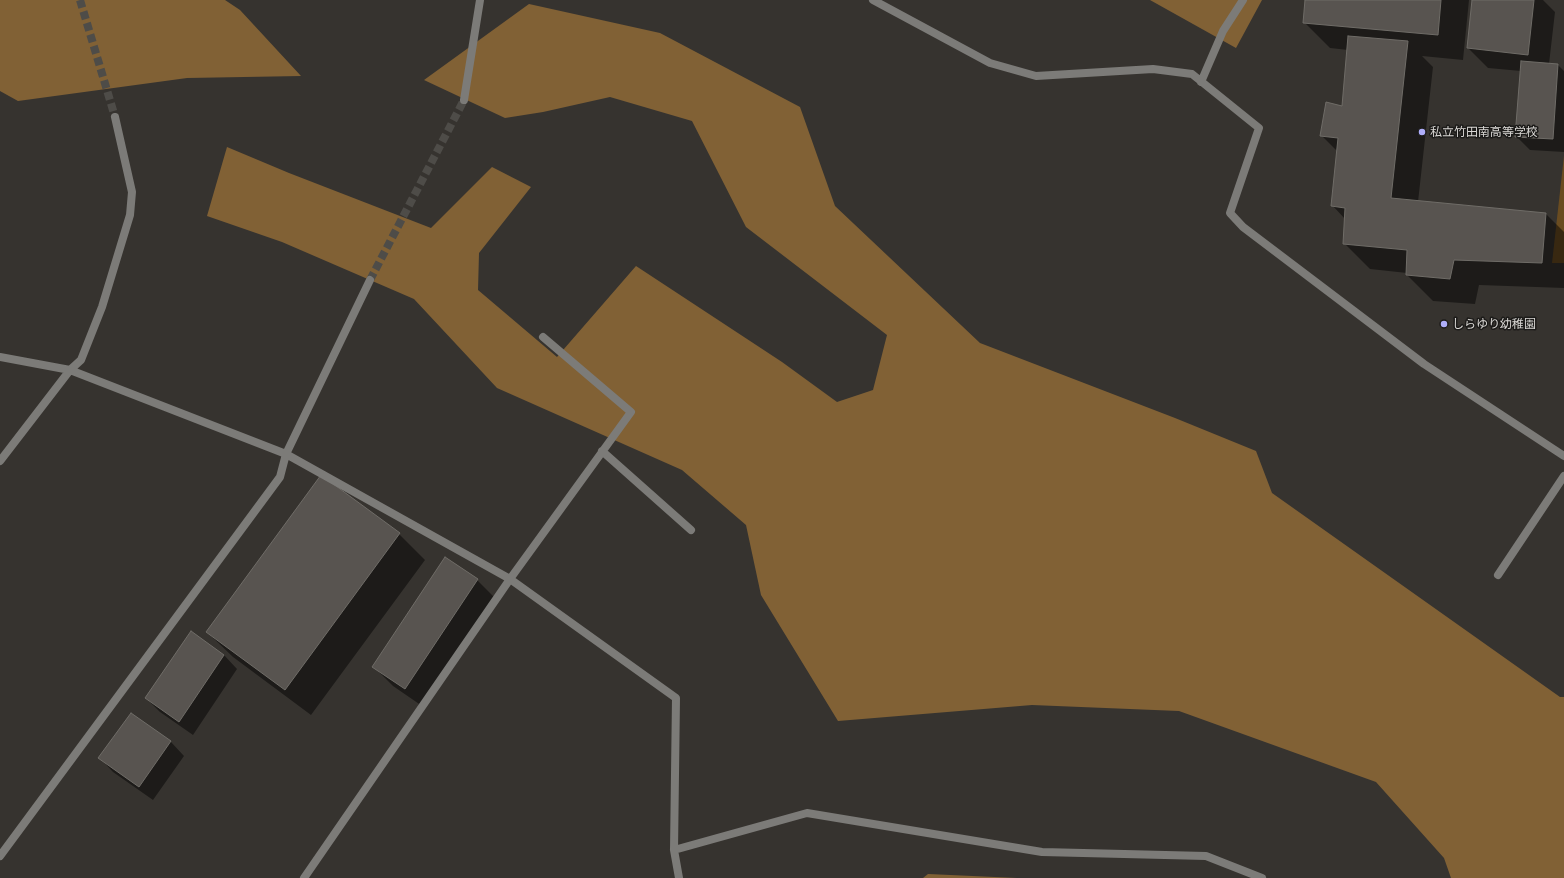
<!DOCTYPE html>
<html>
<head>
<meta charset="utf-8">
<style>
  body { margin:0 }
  canvas { display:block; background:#36332f }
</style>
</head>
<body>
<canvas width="1564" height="878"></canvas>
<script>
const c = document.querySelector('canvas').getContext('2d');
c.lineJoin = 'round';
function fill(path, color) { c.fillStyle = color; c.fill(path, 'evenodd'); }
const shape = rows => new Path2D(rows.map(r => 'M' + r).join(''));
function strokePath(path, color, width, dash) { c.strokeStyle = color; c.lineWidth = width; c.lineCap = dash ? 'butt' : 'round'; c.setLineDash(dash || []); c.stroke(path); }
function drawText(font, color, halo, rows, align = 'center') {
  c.font = font + ' "Work Sans","Noto Sans JP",sans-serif'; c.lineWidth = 3; c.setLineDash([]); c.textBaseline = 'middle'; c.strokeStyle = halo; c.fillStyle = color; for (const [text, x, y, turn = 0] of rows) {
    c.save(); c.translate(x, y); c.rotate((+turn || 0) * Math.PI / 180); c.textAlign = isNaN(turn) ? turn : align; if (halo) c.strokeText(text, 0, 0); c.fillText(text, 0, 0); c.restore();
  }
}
fill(shape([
  [1564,156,1564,263,1552,263]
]), '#6a4c20');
fill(shape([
  [0,0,225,0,240,10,301,76,187,78,18,101,0,91],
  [1150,0,1262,0,1236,48],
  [529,4,660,33,800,107,835,206,980,343,1175,418,1256,451,1272,493,1560,697,1564,697,1564,878,1451,878,1444,858,1376,782,1179,711,1032,705,838,721,761,595,746,525,682,470,497,388,414,299,282,242,207,216,227,147,289,173,431,228,492,167,531,187,479,253,478,290,557,357,636,266,782,362,837,402,873,390,887,335,746,227,692,121,610,97,543,112,505,118,424,80],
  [928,874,1017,878,923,878]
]), '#816135');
fill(shape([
  [1306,0,1469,0,1463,60,1422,56,1433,67,1418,202,1546,214,1564,232,1564,288,1479,285,1475,304,1433,301,1407,275,1407,273,1370,269,1344,243,1345,219,1332,205,1338,152,1321,135,1343,107,1348,50,1330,48,1304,22],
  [1473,0,1543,0,1555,12,1549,64,1558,65,1564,71,1564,152,1530,150,1516,136,1521,71,1488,68,1468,48],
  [399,534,425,560,311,715,233,657,207,632],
  [445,559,477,580,497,600,425,708,393,686,373,666],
  [191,633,224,655,237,669,193,735,160,712,146,698],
  [131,714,171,742,184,756,153,800,113,772,100,758]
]), '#0007');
const building = shape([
  [1305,0,1441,0,1438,35,1303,23,1305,0],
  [1472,0,1534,0,1528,55,1467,48,1472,0],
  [1348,36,1408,41,1391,198,1546,213,1542,263,1454,260,1450,279,1406,275,1407,250,1343,244,1345,208,1331,206,1338,138,1320,136,1326,102,1342,106,1348,36],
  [1521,61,1558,64,1553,139,1515,137,1521,61],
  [321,475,400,533,285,690,206,632,321,475],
  [445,557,478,579,405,689,372,667,445,557],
  [191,631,224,655,179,722,145,698,191,631],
  [131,713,171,741,139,787,98,758,131,713]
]);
fill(building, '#585450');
strokePath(building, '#6f6c67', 1);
strokePath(shape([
  [80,0,115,117],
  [370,280,464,100]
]), '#4e4c48', 8, [8, 4]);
strokePath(shape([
  [873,0,990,63,1036,76,1153,69,1192,74,1259,128,1230,213,1243,227,1424,364,1564,456],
  [1201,82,1223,31,1243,0],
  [464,100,480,0],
  [0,357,70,370,286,454,510,579,676,698,674,850,679,878],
  [602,451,691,530],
  [0,461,70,370,81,360,102,307,130,215,132,192,115,117],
  [1498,575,1564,476],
  [674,850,807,813,1042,852,1206,856,1262,878],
  [0,856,280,477,286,454,370,280],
  [304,878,510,579,631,412,543,337]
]), '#7c7b78', 8);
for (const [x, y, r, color] of [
  [1422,132,4,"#afaefa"],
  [1444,324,4,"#afaefa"]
]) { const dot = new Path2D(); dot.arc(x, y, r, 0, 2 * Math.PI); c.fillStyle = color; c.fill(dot); strokePath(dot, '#1c1b19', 1.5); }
drawText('12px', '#d9d7d4', '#1c1b19', [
  ["私立竹田南高等学校",1430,132],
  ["しらゆり幼稚園",1452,324]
], 'left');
</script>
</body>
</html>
